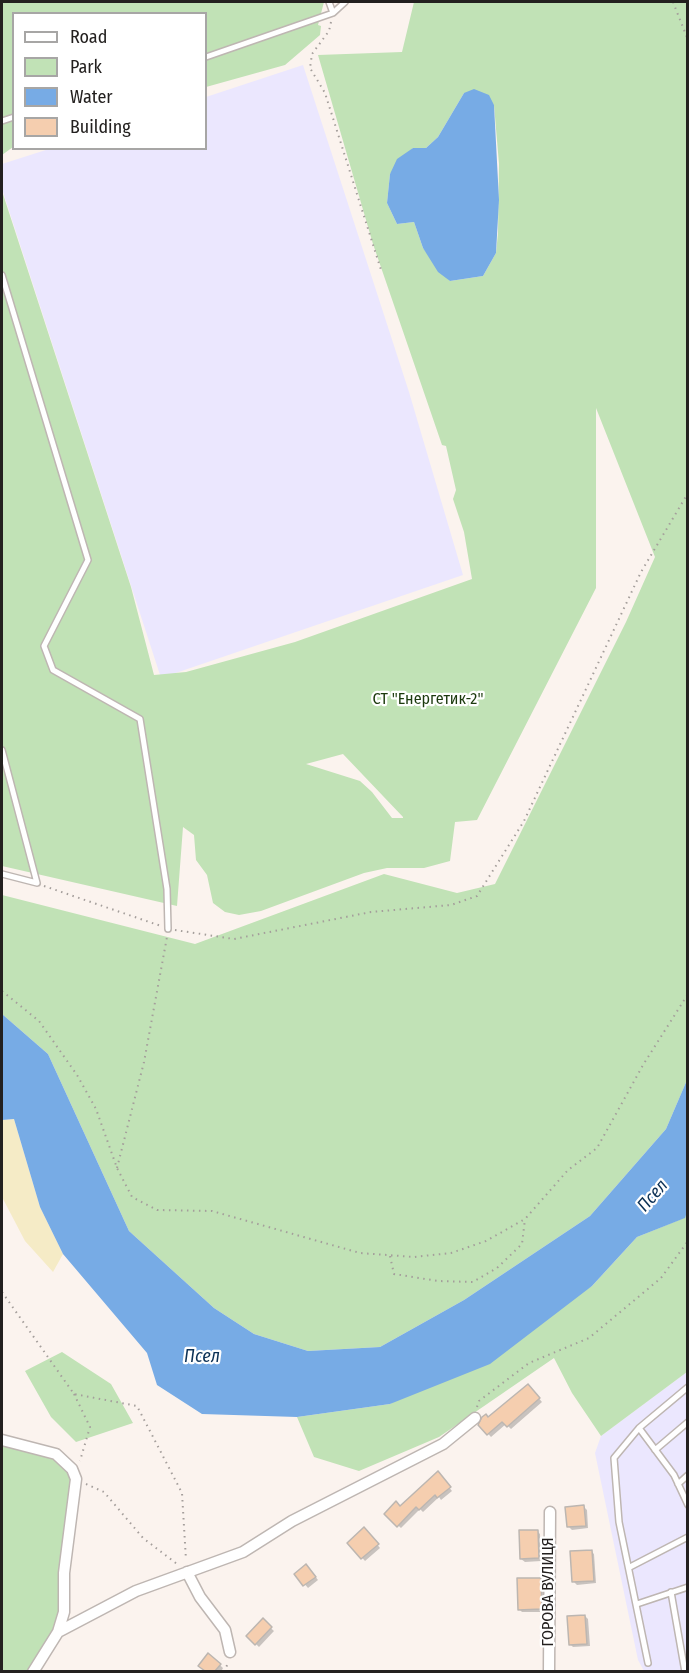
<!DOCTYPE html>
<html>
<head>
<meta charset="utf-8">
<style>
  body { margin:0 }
  #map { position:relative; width:689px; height:1673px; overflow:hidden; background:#fbf3ee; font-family:"Fira Sans Condensed",sans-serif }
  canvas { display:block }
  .frame { position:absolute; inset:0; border:3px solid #23201f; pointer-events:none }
  .legend { position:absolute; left:12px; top:12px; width:195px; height:138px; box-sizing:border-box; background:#fff; border:2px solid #a7a6a5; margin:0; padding:8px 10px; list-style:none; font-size:18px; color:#23201f }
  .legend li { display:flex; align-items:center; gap:12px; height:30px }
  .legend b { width:30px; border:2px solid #a7a6a5 }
</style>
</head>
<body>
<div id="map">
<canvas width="689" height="1673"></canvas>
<div class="frame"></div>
<ul class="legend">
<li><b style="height:8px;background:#fff"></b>Road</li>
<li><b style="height:16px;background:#c1e2b6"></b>Park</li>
<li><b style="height:16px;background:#77abe5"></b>Water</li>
<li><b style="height:16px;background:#f5ceaf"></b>Building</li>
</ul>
</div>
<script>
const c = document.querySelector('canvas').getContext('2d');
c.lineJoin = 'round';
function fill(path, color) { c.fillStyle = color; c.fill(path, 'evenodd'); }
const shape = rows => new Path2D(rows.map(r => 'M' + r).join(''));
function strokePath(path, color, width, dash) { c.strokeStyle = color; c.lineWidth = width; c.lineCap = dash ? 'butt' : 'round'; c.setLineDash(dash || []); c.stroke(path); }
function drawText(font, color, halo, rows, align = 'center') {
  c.font = font + ' "Fira Sans Condensed",sans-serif'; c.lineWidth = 4.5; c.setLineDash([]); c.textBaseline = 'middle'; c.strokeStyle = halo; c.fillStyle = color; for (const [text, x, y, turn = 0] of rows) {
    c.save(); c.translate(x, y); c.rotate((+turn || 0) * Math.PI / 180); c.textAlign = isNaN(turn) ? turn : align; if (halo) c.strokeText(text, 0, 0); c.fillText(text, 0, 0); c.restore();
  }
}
fill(shape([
  [303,65,409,392,463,575,161,678,2,189,2,164,49,149,206,148,206,97],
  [687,1372,687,1671,644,1671,638,1660,595,1453,601,1436]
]), '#ebe7fe');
fill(shape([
  [2,2,324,2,318,25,321,26,320,35,285,65,206,87,206,14,14,14,13,147,2,155],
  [414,2,687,2,687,1080,666,1129,590,1216,464,1300,380,1347,308,1351,254,1334,214,1308,129,1231,48,1054,2,1014,2,895,195,944,384,874,457,893,495,884,626,622,655,557,596,408,596,588,477,820,455,822,450,861,424,868,387,868,364,873,261,911,239,915,225,912,213,903,207,875,196,860,194,835,183,827,177,906,2,866,2,191,131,587,154,675,186,672,295,642,472,579,464,532,453,499,456,490,446,446,442,445,373,244,318,55,402,52],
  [464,93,494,105,499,164,498,233,496,253,483,276,450,281,423,248,414,222,397,224,387,203,390,174,413,148,426,148,438,137],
  [343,754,403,817,403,818,392,818,372,792,360,781,306,764],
  [687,1212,687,1372,601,1436,572,1393,554,1358,439,1437,359,1471,314,1457,297,1417,390,1404,592,1286,637,1237,684,1218],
  [62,1352,111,1384,133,1423,76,1442,51,1417,25,1371],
  [2,1440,56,1454,72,1469,64,1612,33,1671,2,1671]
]), '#c1e2b6');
fill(shape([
  [14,1119,40,1207,63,1254,53,1272,25,1241,2,1197,2,1120]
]), '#f5ebc6');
fill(shape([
  [474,89,489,95,494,105,499,200,496,253,483,276,450,281,438,272,423,248,414,222,397,224,387,203,390,174,397,159,413,148,426,148,438,137,464,93],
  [2,1014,48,1054,129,1231,214,1308,254,1334,308,1351,380,1347,464,1300,590,1216,666,1129,687,1080,687,1212,685,1218,637,1237,592,1286,490,1364,390,1404,297,1417,202,1414,157,1385,147,1353,63,1254,40,1207,14,1119,2,1120]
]), '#77abe5');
fill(shape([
  [531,1389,542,1402,511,1429,506,1424,491,1437,480,1425],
  [440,1476,452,1491,441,1500,439,1497,423,1512,420,1509,401,1528,386,1514,400,1508],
  [584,1507,587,1510,588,1528,572,1530,569,1527],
  [364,1529,380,1548,365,1561,349,1543],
  [537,1531,540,1534,541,1561,525,1562,521,1559],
  [591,1551,594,1554,596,1583,577,1585,574,1582],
  [309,1569,318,1580,308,1588,296,1574],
  [541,1580,544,1583,544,1612,522,1612,519,1609],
  [585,1616,588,1619,590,1646,573,1647,570,1644],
  [263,1621,274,1631,259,1647,248,1636],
  [209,1655,223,1668,221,1672,202,1672]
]), '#0003');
const building = shape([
  [528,1384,540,1398,507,1427,502,1422,487,1435,478,1425,482,1417,486,1414,488,1417,528,1384],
  [438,1471,451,1487,437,1498,435,1495,419,1510,416,1507,397,1527,384,1514,396,1501,400,1506,438,1471],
  [584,1505,586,1526,567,1527,565,1507,584,1505],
  [364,1527,379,1544,361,1559,347,1543,364,1527],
  [519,1530,538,1530,539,1558,520,1559,519,1530],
  [592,1550,594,1581,572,1582,570,1551,592,1550],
  [306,1564,316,1577,303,1586,294,1574,306,1564],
  [517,1578,541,1578,542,1609,518,1610,517,1578],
  [585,1615,587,1644,569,1645,567,1616,585,1615],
  [263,1618,272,1627,255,1645,246,1636,263,1618],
  [208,1653,221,1664,215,1671,205,1671,198,1666,208,1653]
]);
fill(building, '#f5ceaf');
strokePath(building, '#bcb6b1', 1.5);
const service = shape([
  [329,2,333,13],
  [206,57,333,13,345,2],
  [2,121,14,117],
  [2,275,88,560,44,646,53,670,140,719,167,889,168,929],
  [2,750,37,883,2,874],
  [639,1428,674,1475,688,1505],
  [655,1450,688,1422],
  [678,1484,688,1475],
  [630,1567,688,1537],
  [671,1592,685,1672],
  [637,1604,688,1587],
  [648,1663,619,1522,614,1458,639,1428,688,1387]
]);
const minor = shape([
  [2,1440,56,1454,72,1469,76,1479,64,1573,64,1612,58,1632,33,1672],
  [187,1572,200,1597,225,1630,230,1652],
  [58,1632,136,1591,243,1552,292,1521,443,1444,475,1418],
  [549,1672,550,1512]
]);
strokePath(service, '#beb6b2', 8);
strokePath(minor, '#beb6b2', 13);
strokePath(shape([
  [673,2,688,40],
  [331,22,329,31,312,54,310,68,325,93,382,273],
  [44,886,161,926],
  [175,930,234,939,371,912,451,905,477,896,524,821,641,572,688,493],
  [2,991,39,1021,77,1075,96,1109,117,1168,132,1197,157,1210,212,1211,360,1253,414,1257,451,1253,486,1241,525,1219,568,1170,597,1148,643,1065,688,994],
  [117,1168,144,1062,167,937],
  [390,1256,394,1274,438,1281,473,1282,497,1268,522,1244,525,1219],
  [2,1292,74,1394,137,1406,182,1493,186,1560],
  [74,1394,90,1427,80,1461],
  [477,1407,479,1401,529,1363,589,1338,661,1278,688,1241],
  [86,1484,104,1492,143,1538,177,1564],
  [224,1672,228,1663]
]), '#a49e9b', 2, [1.5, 4.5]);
strokePath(service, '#fff', 5);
strokePath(minor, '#fff', 10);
drawText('16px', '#1c3a0e', '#fff', [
  ["СТ \"Енергетик-2\"",428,700]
]);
drawText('16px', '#23201f', '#fff', [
  ["ГОРОВА ВУЛИЦЯ",549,1592,-90]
]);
drawText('italic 18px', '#0c3156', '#fff', [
  ["Псел",653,1196,-49],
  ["Псел",202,1357]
]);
</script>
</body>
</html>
